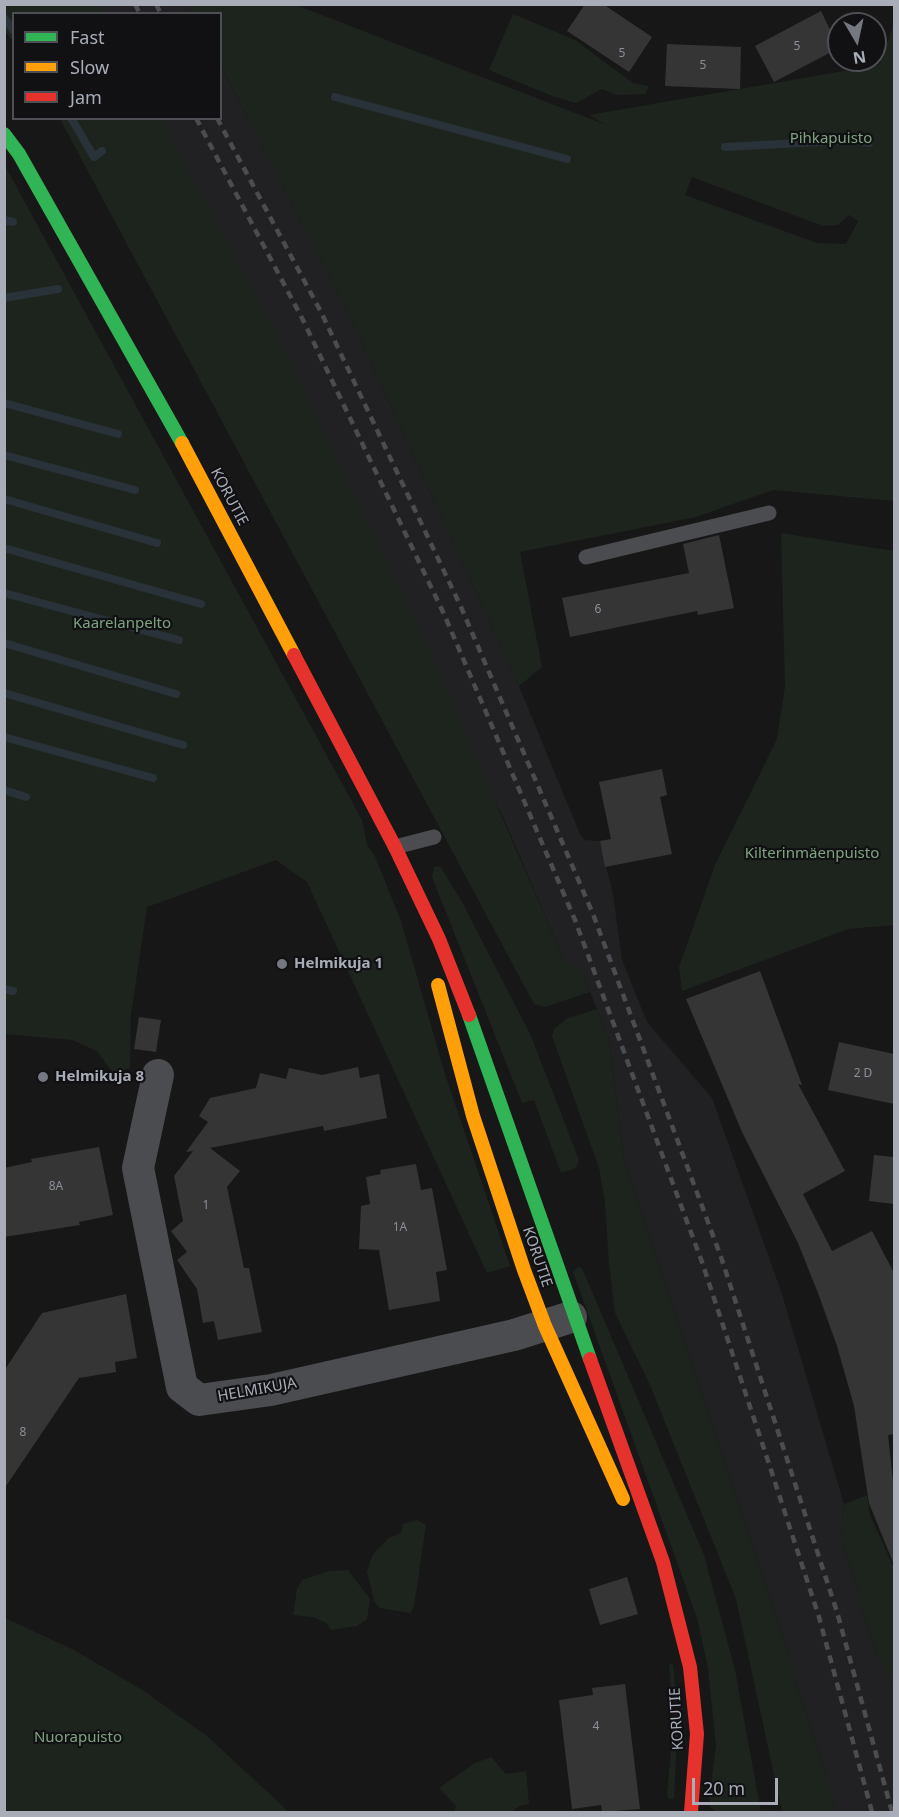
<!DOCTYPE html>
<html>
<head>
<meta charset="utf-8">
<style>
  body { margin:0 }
  #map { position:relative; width:899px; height:1817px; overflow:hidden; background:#171717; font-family:"Noto Sans",sans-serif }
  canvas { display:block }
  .frame { position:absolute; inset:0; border:6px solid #a8adb8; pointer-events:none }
  .legend { position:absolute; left:12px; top:12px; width:210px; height:108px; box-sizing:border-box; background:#111113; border:2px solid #4d4f55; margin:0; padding:8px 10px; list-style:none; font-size:18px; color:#a8adb8 }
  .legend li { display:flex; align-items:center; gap:12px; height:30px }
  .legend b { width:30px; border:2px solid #4d4f55 }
  .north { position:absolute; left:827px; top:12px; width:60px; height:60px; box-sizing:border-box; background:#111113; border:2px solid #4d4f55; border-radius:50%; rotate:171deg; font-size:16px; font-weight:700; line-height:24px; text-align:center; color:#a8adb8 }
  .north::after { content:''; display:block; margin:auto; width:21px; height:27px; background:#757880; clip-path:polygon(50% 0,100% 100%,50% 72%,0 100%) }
  .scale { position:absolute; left:692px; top:1778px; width:86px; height:27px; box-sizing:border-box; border:3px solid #a8adb8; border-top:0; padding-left:8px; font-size:18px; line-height:21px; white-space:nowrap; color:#a8adb8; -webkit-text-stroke:4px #111113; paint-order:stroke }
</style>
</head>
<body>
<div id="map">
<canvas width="899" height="1817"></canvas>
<div class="frame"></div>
<ul class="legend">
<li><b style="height:8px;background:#30b455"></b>Fast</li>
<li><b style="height:8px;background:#ff9f0a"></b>Slow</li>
<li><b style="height:8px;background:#e5322d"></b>Jam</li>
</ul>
<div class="north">N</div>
<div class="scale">20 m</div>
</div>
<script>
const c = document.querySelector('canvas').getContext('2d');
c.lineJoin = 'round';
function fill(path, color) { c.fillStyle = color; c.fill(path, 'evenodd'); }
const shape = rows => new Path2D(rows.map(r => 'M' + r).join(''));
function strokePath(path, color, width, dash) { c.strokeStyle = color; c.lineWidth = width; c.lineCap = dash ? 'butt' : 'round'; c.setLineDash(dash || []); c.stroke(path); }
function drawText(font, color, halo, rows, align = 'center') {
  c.font = font + ' "Noto Sans",sans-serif'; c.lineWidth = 4.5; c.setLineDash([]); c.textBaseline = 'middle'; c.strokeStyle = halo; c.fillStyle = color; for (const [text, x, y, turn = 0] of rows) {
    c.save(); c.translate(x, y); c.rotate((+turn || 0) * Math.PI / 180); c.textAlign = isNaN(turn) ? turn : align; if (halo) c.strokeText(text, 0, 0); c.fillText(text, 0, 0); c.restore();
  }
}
fill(shape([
  [98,5,188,5,193,13,103,13],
  [221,66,351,319,519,686,580,834,585,840,600,841,613,894,622,960,647,1022,712,1098,781,1291,844,1504,841,1534,875,1652,891,1679,894,1696,894,1812,837,1812,770,1597,624,1159,609,1038,581,970,565,962,504,819,157,119,220,118]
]), '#212123');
fill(shape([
  [4,5,100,5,104,13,14,14,13,41,5,32],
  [188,5,296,5,606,125,589,115,879,65,894,24,894,501,773,490,696,517,520,552,542,667,519,686,351,319,221,66,220,14,193,13],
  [692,177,823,226,838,225,849,215,858,221,846,244,817,243,685,195],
  [513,14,575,40,633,83,649,86,645,94,617,95,602,89,576,103,552,96,489,70],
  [60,119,161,119,274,329,428,647,565,962,581,970,590,992,545,1007,534,1004],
  [4,164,362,820,367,845,374,854,401,921,445,1074,510,1266,487,1273,307,882,276,860,147,907,131,1015,130,1068,113,1073,97,1051,72,1040,5,1034],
  [781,533,894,551,894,925,848,929,682,991,679,967,715,865,777,739,785,686],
  [440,866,462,902,531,1036,579,1160,576,1168,561,1173,534,1100,522,1103,432,877,434,867],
  [597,1009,609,1038,624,1159,770,1597,837,1812,782,1812,736,1599,650,1385,615,1313,609,1264,605,1203,599,1168,552,1036,554,1029,566,1019],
  [578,1267,582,1268,704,1555,735,1670,761,1812,717,1812,711,1808,709,1799,716,1746,708,1668,697,1618,573,1272],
  [867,1495,870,1515,894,1568,894,1696,891,1679,875,1652,841,1534,844,1504],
  [417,1520,426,1525,414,1606,411,1613,380,1608,374,1601,367,1571,373,1554,389,1538,401,1533,403,1524],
  [348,1570,370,1599,367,1619,357,1626,331,1630,326,1623,313,1617,293,1615,297,1589,302,1580,329,1571],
  [5,1618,74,1650,144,1691,207,1736,289,1812,5,1812],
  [669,1663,673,1665,678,1719,674,1799,668,1798,667,1792,673,1732],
  [491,1757,506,1774,526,1771,529,1804,520,1806,511,1812,454,1812,456,1806,439,1788,475,1763]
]), '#1d241e');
strokePath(shape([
  [4,18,14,31],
  [335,97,567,159],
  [71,118,94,157,102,151],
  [725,147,856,140,869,143],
  [4,220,13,222],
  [4,298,58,289],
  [4,403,118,434],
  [4,455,135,490],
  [4,499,157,543],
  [4,548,201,604],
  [4,593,179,640],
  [4,643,176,694],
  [4,693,183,745],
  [4,737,153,778],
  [4,790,26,797],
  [4,989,13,991]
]), '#2a3239', 8);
fill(shape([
  [585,4,603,4,652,37,629,72,567,31],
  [821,11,839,48,774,82,755,46],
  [667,44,741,47,740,89,665,86],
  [719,535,734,608,698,615,697,611,570,637,562,598,689,573,683,544],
  [662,769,667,795,660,797,672,854,605,867,600,841,611,839,599,782],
  [760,971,802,1085,798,1084,845,1171,803,1194,832,1251,872,1231,894,1273,894,1434,888,1435,894,1491,894,1565,869,1503,854,1406,837,1346,818,1293,798,1243,742,1132,686,999],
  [139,1017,161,1020,156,1052,134,1049],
  [839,1042,894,1054,894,1104,828,1090],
  [358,1067,360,1078,379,1074,387,1118,324,1131,323,1126,210,1148,240,1171,227,1187,244,1268,249,1268,262,1332,218,1340,214,1321,203,1323,197,1289,177,1260,187,1252,171,1231,183,1221,174,1176,193,1151,186,1152,208,1122,199,1116,210,1098,256,1088,260,1073,286,1079,289,1068,322,1075],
  [99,1147,113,1215,79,1222,80,1225,4,1237,4,1168,32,1162,31,1159],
  [874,1155,894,1157,894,1204,869,1201],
  [416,1164,421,1190,432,1188,447,1270,436,1272,440,1301,389,1310,379,1250,359,1249,361,1206,370,1204,366,1177,381,1174,380,1170],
  [126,1294,137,1358,115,1362,116,1372,79,1378,4,1489,4,1371,42,1313],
  [627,1577,638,1614,600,1625,589,1589],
  [625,1684,640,1809,602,1812,601,1805,572,1809,559,1700,593,1695,592,1688]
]), '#353536');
strokePath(shape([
  [586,557,769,513],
  [395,847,434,837]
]), '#4b4c50', 15);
strokePath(shape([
  [158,1075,138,1168,182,1387,199,1400,271,1390,514,1335,571,1317]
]), '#4b4c50', 32);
strokePath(shape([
  [4,134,19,154,182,443],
  [469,1015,590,1359]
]), '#30b455', 14);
strokePath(shape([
  [182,443,294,655],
  [438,985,473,1116,524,1270,545,1326,623,1499]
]), '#ff9f0a', 14);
strokePath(shape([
  [294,655,395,847,439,939,469,1015],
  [590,1359,663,1562,690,1667,697,1734,691,1812]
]), '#e5322d', 14);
strokePath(shape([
  [135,4,140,14],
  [156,4,161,14],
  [196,118,303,320,444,614,575,920,702,1262,771,1470,819,1617,872,1812],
  [217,118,321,312,461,607,593,914,721,1257,837,1612,892,1812]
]), '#4b4c4f', 4.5, [8, 6]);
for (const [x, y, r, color] of [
  [282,964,6,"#757880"],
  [43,1077,6,"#757880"]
]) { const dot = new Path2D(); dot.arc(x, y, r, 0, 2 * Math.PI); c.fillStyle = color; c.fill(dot); strokePath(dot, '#111113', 2); }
drawText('12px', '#8b8f98', null, [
  ["5",797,47],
  ["5",622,54],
  ["5",703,66],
  ["6",598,610],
  ["2 D",863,1074],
  ["8A",56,1187],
  ["1",206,1206],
  ["1A",400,1228],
  ["8",23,1433],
  ["4",596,1727]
]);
drawText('15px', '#7fa381', '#111113', [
  ["Pihkapuisto",831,139],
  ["Kaarelanpelto",122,624],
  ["Kilterinmäenpuisto",812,854],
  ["Nuorapuisto",78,1738]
]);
drawText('15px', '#a8adb8', '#111113', [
  ["KORUTIE",229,497,62],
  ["KORUTIE",537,1257,71],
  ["HELMIKUJA",257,1390,-10],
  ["KORUTIE",677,1719,-93]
]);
drawText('bold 15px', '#a8adb8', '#111113', [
  ["Helmikuja 1",294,964],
  ["Helmikuja 8",55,1077]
], 'left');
</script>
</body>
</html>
